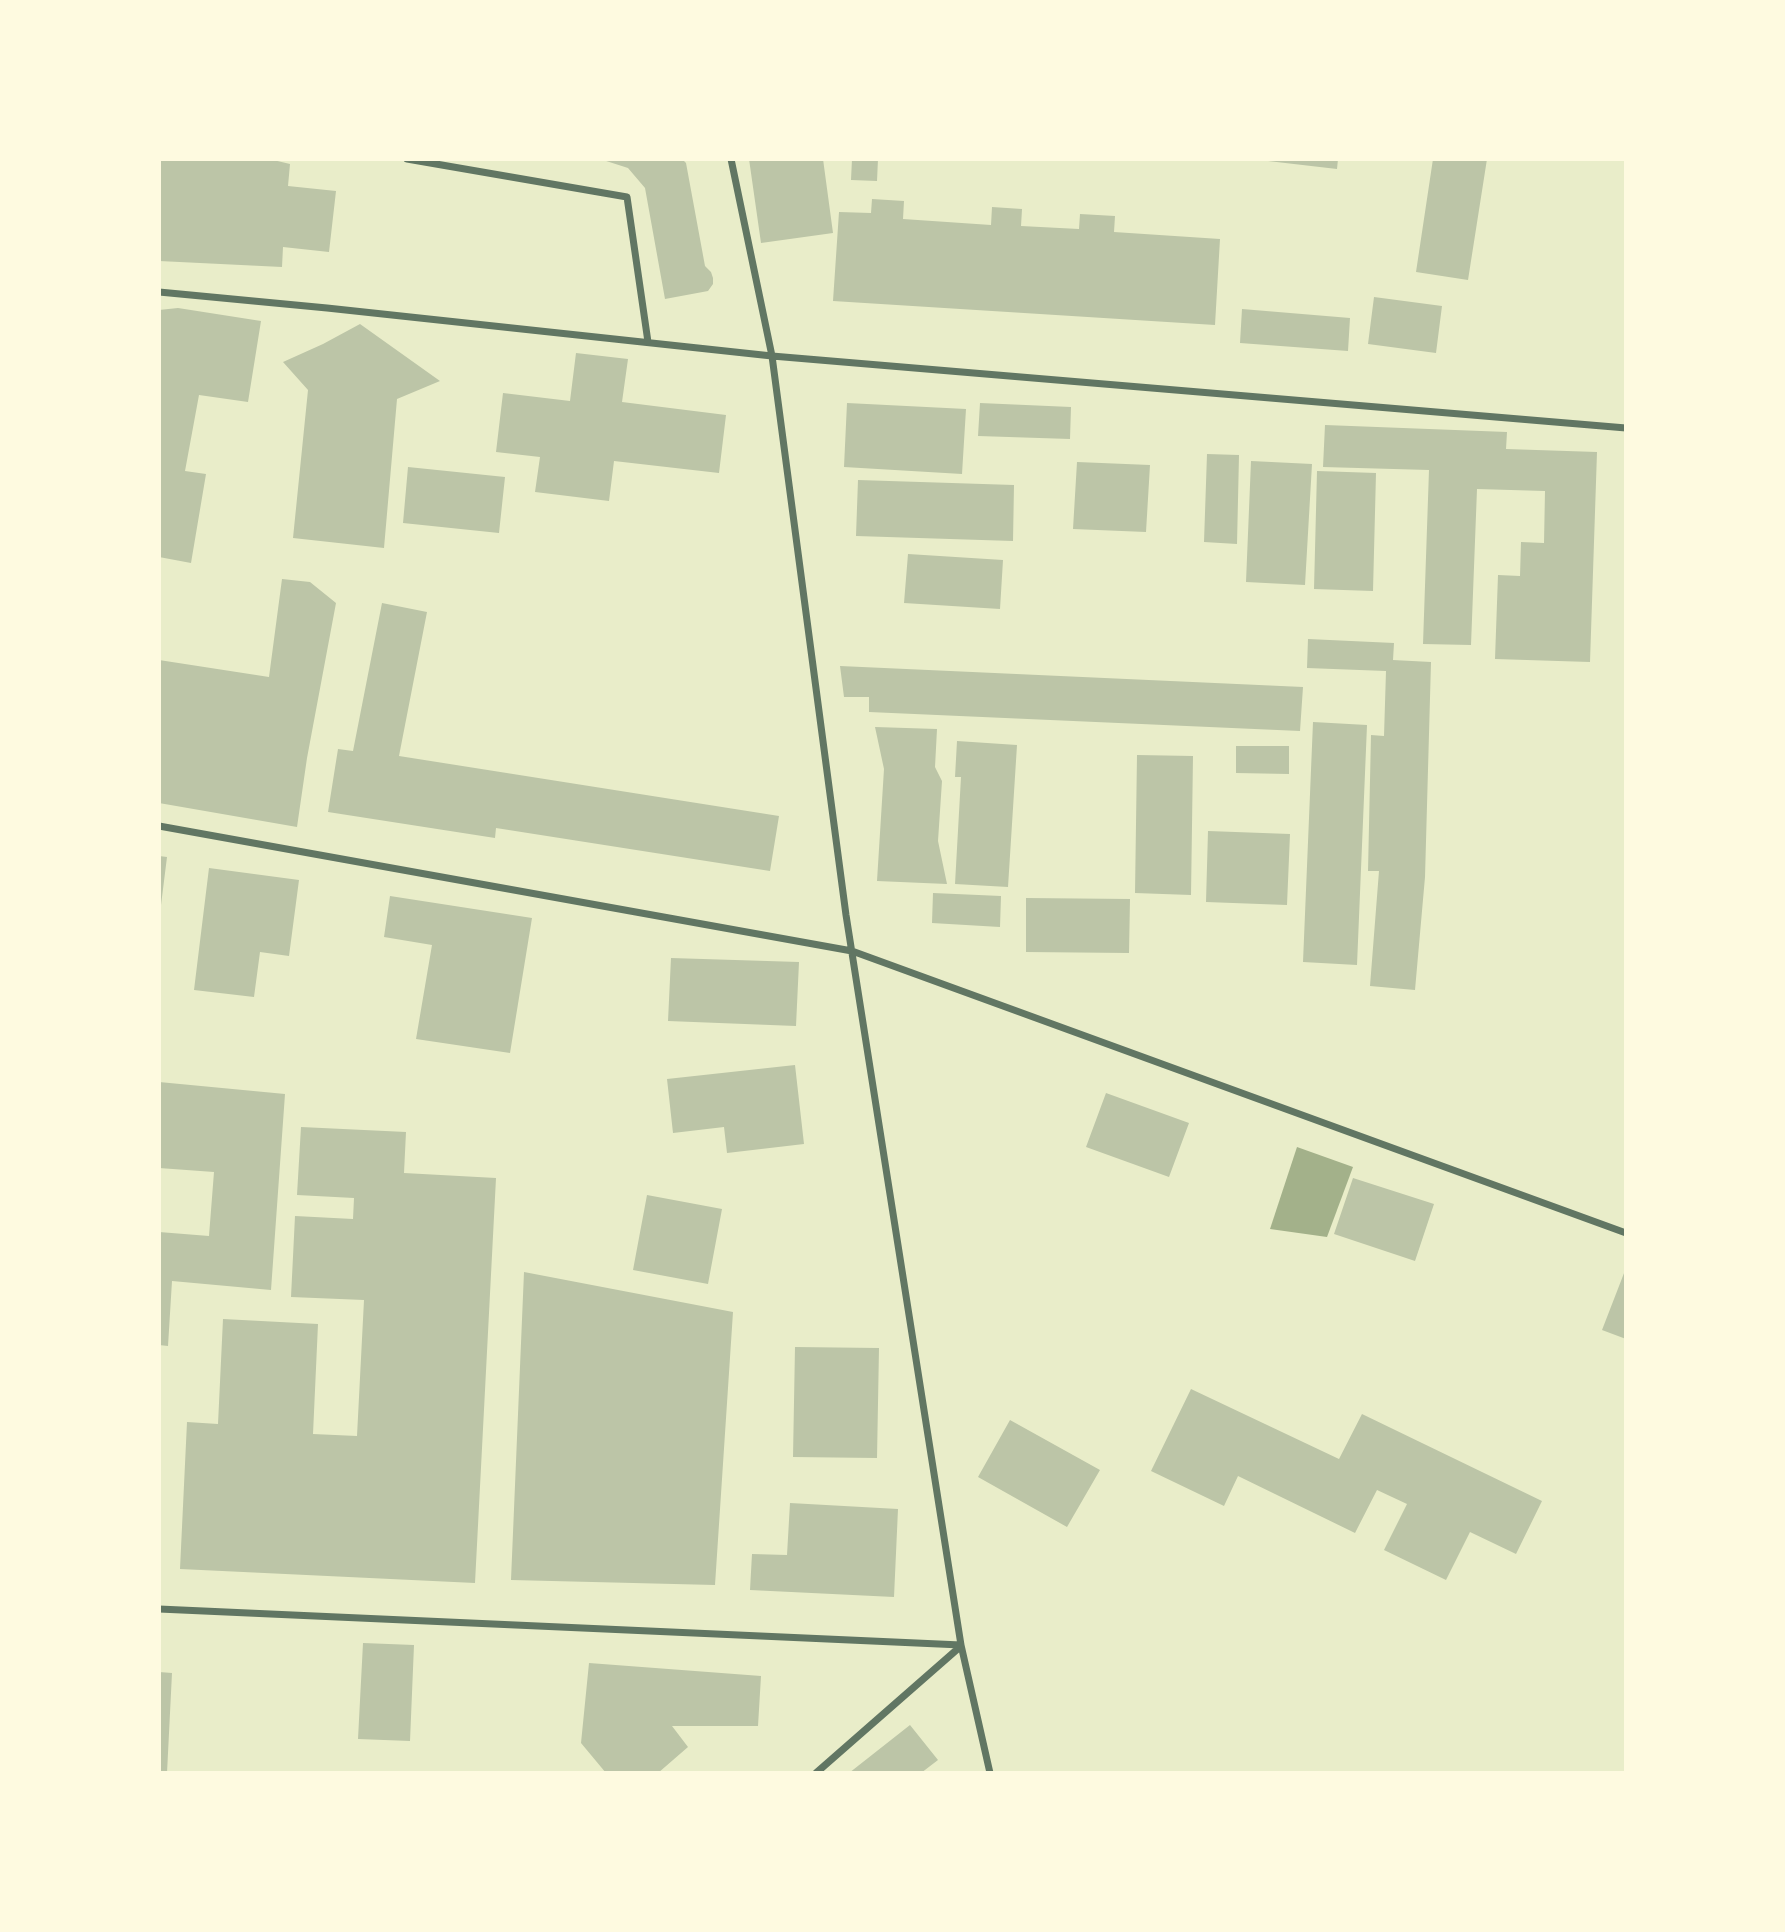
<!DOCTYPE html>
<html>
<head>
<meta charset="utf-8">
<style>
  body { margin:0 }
  #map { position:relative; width:1785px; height:1932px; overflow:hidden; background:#e9edc9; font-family:"IBM Plex Sans",sans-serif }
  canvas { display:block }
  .frame { position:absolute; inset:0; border:161px solid #fefae0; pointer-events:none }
</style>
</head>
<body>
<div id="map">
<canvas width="1785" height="1932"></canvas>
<div class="frame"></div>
</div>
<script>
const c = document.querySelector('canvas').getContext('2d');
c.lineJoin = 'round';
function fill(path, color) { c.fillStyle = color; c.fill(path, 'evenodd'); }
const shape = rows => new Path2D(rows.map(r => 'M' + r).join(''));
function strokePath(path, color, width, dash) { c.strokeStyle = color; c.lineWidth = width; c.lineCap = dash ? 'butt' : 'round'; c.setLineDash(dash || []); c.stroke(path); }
fill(shape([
  [1297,1147,1353,1167,1327,1237,1270,1229]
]), '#a3b18a');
fill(shape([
  [159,159,269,159,290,164,288,186,336,191,329,252,283,247,282,267,159,261],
  [600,159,682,159,686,163,705,266,711,272,713,278,713,284,708,291,665,299,645,188,628,168],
  [749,159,823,159,833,233,761,243],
  [852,159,878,159,877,181,851,180],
  [1269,159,1338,159,1337,169,1268,161],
  [1433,159,1487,159,1468,280,1416,272],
  [872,199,904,201,903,219,991,225,992,207,1022,209,1021,226,1079,229,1080,214,1115,216,1114,232,1220,239,1215,325,833,301,839,212,871,213],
  [1374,297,1442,306,1436,353,1368,344],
  [178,308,261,321,248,402,199,395,185,471,206,474,191,563,159,557,159,310],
  [1242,309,1350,318,1348,351,1240,343],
  [360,324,440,381,397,399,384,548,293,538,308,390,283,362,323,344],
  [576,353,628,359,622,402,726,415,719,473,614,461,609,501,535,492,540,457,496,452,503,393,570,401],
  [847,403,966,409,962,474,844,467],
  [980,403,1071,407,1070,439,978,436],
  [1325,425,1507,432,1506,449,1597,452,1590,662,1495,659,1498,575,1520,576,1521,542,1544,543,1545,491,1477,489,1471,645,1423,644,1429,470,1323,467],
  [1207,454,1239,455,1237,544,1204,542],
  [1251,461,1312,464,1305,585,1246,582],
  [1077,462,1150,465,1146,532,1073,529],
  [408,467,505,477,499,533,403,523],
  [1317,471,1376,473,1373,591,1314,589],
  [858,480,1014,485,1013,541,856,536],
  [908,554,1003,560,1000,609,904,603],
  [282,579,310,582,336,603,307,758,297,827,159,803,159,660,269,677],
  [382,603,427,612,399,756,779,816,770,871,496,828,495,838,328,812,338,749,353,751],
  [1308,639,1394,643,1393,660,1431,662,1425,877,1415,990,1370,986,1379,871,1368,871,1371,735,1384,736,1386,671,1307,668],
  [840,666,1303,687,1300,731,869,712,869,697,844,697],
  [1313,722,1367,725,1357,965,1303,962],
  [875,727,937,729,935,767,942,781,938,841,947,884,877,881,884,769],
  [957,741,1017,745,1008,887,955,884,961,777,955,777],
  [1236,746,1289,746,1289,774,1236,773],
  [1137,755,1193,756,1191,895,1135,893],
  [1208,831,1290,834,1287,905,1206,902],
  [159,856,167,857,161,905,159,905],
  [209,868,299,880,289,956,260,952,254,997,194,990],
  [933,893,1001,896,1000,927,932,923],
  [390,896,532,918,510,1053,416,1039,432,945,384,937],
  [1026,898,1130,899,1129,953,1026,952],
  [671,958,799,962,796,1026,668,1021],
  [795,1065,804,1144,727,1153,724,1127,673,1133,667,1079],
  [159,1082,285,1094,271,1290,172,1281,168,1346,159,1345,159,1232,209,1236,214,1172,159,1168],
  [1106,1093,1189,1123,1169,1177,1086,1147],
  [301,1127,406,1132,404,1173,496,1178,475,1583,180,1569,187,1422,218,1424,223,1319,318,1324,313,1434,357,1436,364,1300,291,1297,295,1216,353,1219,354,1198,297,1195],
  [1353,1178,1434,1204,1415,1261,1334,1234],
  [647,1195,722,1209,708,1284,633,1270],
  [1626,1268,1626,1339,1602,1330],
  [524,1272,733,1312,715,1585,511,1580],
  [795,1347,879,1348,877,1458,793,1457],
  [1191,1389,1339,1459,1362,1414,1542,1501,1516,1554,1470,1532,1446,1580,1384,1550,1407,1504,1377,1490,1355,1533,1238,1476,1224,1506,1151,1471],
  [1010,1420,1100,1470,1067,1527,978,1477],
  [790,1503,898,1509,894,1597,750,1590,752,1554,787,1555],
  [363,1643,414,1645,410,1741,358,1739],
  [589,1663,761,1676,758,1726,672,1726,688,1747,658,1773,606,1773,581,1743],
  [159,1672,172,1673,167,1773,159,1773],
  [910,1725,938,1760,921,1773,849,1773]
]), '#bcc5a7');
strokePath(shape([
  [407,159,627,197,648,342],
  [731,159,772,356,846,915,961,1645,990,1773],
  [159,292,327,308,772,356,1626,428],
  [159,826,852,951,1626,1233],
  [159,1609,961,1645],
  [816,1773,961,1646]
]), '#617663', 7);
</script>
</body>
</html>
